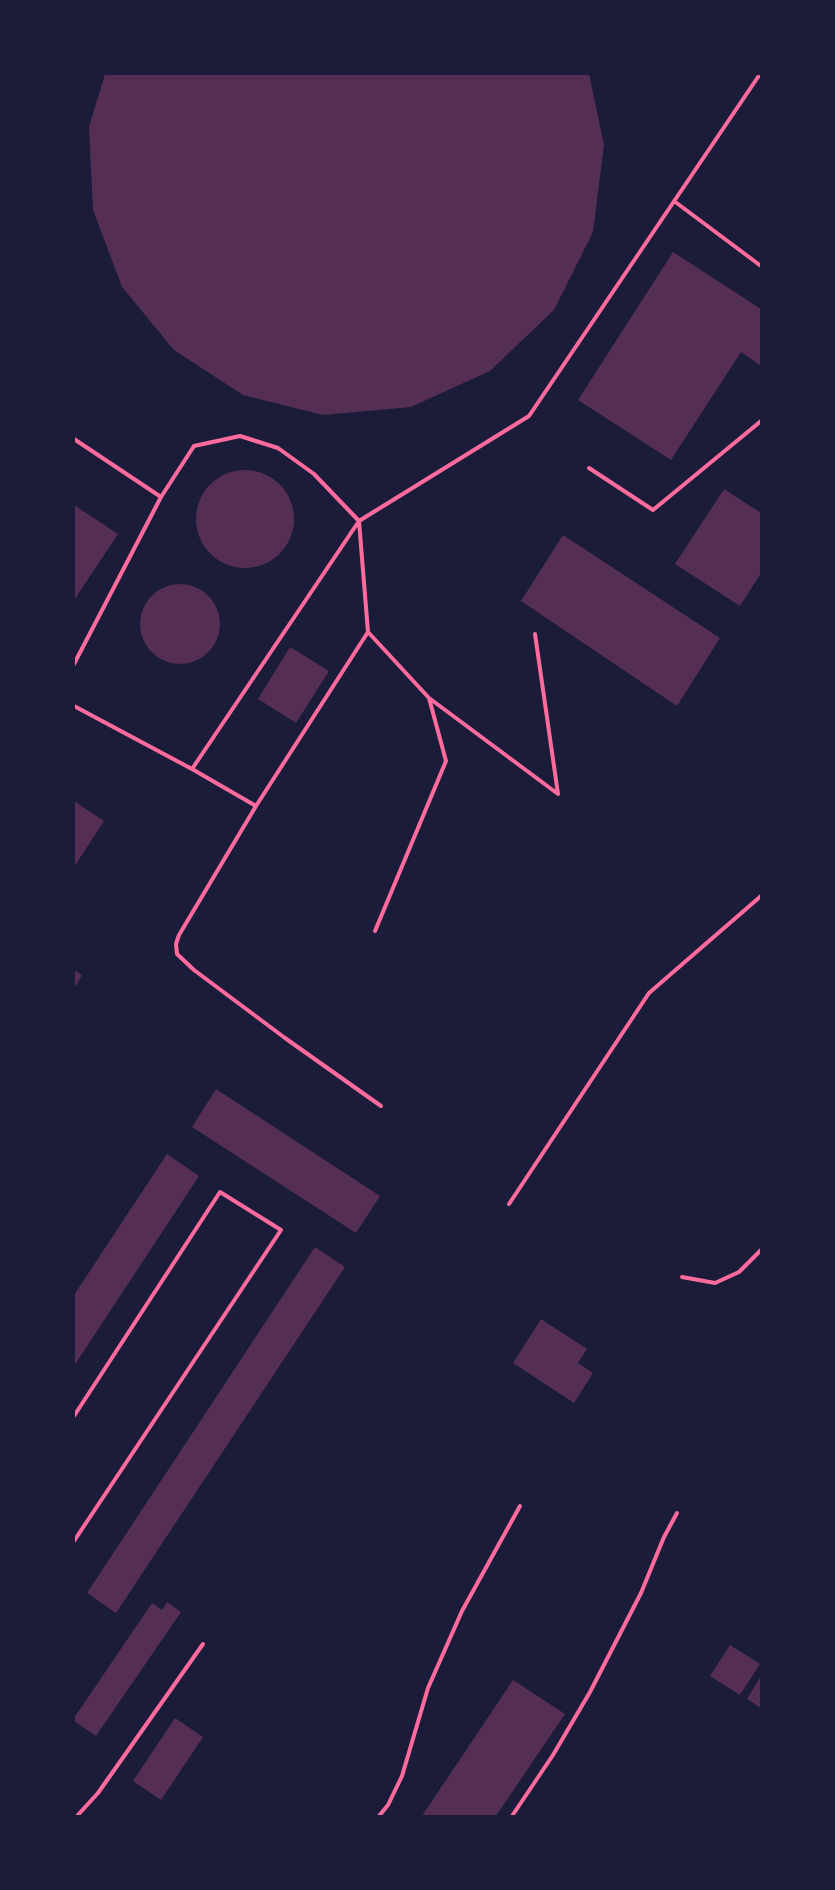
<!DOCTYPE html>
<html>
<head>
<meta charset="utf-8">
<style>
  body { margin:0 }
  #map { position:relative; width:835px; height:1890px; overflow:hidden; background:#1b1b3a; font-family:Quicksand,sans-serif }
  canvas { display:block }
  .frame { position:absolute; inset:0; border:75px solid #1b1b3a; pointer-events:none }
</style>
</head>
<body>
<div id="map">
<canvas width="835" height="1890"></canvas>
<div class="frame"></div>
</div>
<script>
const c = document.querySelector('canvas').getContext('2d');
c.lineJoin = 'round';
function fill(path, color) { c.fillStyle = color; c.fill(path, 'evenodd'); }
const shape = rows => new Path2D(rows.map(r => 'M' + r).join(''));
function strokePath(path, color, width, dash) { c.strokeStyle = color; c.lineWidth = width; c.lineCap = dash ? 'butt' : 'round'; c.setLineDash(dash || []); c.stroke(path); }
fill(shape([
  [105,74,589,74,604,145,593,232,554,310,490,371,411,407,323,415,243,395,174,350,122,287,93,210,89,127],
  [673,252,761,309,761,366,741,352,671,460,578,400],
  '196 519a49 49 0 1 1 98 0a49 49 0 1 1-98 0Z',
  [724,489,761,513,761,573,740,606,675,564],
  [74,505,118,534,74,600],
  [563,535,720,638,677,706,521,601],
  '140 624a40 40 0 1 1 80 0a40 40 0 1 1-80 0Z',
  [290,647,329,671,296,723,258,699],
  [74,801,104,821,74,867],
  [74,970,82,975,74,989],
  [216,1089,380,1196,356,1233,192,1127],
  [167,1154,199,1176,74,1366,74,1295],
  [315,1247,345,1267,116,1613,87,1593],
  [541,1319,587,1349,578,1363,593,1373,574,1403,513,1363],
  [167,1602,181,1612,96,1736,74,1721,74,1718,152,1603,162,1610],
  [730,1645,760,1664,740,1695,710,1676],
  [761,1676,761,1708,747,1699],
  [513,1680,565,1714,496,1816,422,1816],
  [175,1718,203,1737,161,1800,133,1781]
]), '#542f53');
strokePath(shape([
  [674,201,761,266],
  [74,439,161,497],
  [589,468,653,510,761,421],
  [368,632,429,698,446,761,375,931],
  [74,664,161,497,194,446,240,436,278,448,314,474,359,521,368,632,256,806,192,769],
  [429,698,558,794,535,634],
  [74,706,192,769,359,521,529,416,760,74],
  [256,806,179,935,176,944,177,954,194,970,285,1038,381,1106],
  [509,1204,649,993,761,896],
  [682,1277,715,1283,739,1272,761,1250],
  [74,1416,220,1192,281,1230,74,1541],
  [77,1816,98,1793,203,1644],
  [379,1816,388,1805,402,1776,428,1688,462,1611,520,1506],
  [512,1816,553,1755,590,1692,641,1593,664,1537,677,1513]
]), '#ff6b9d', 4);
</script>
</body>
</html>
